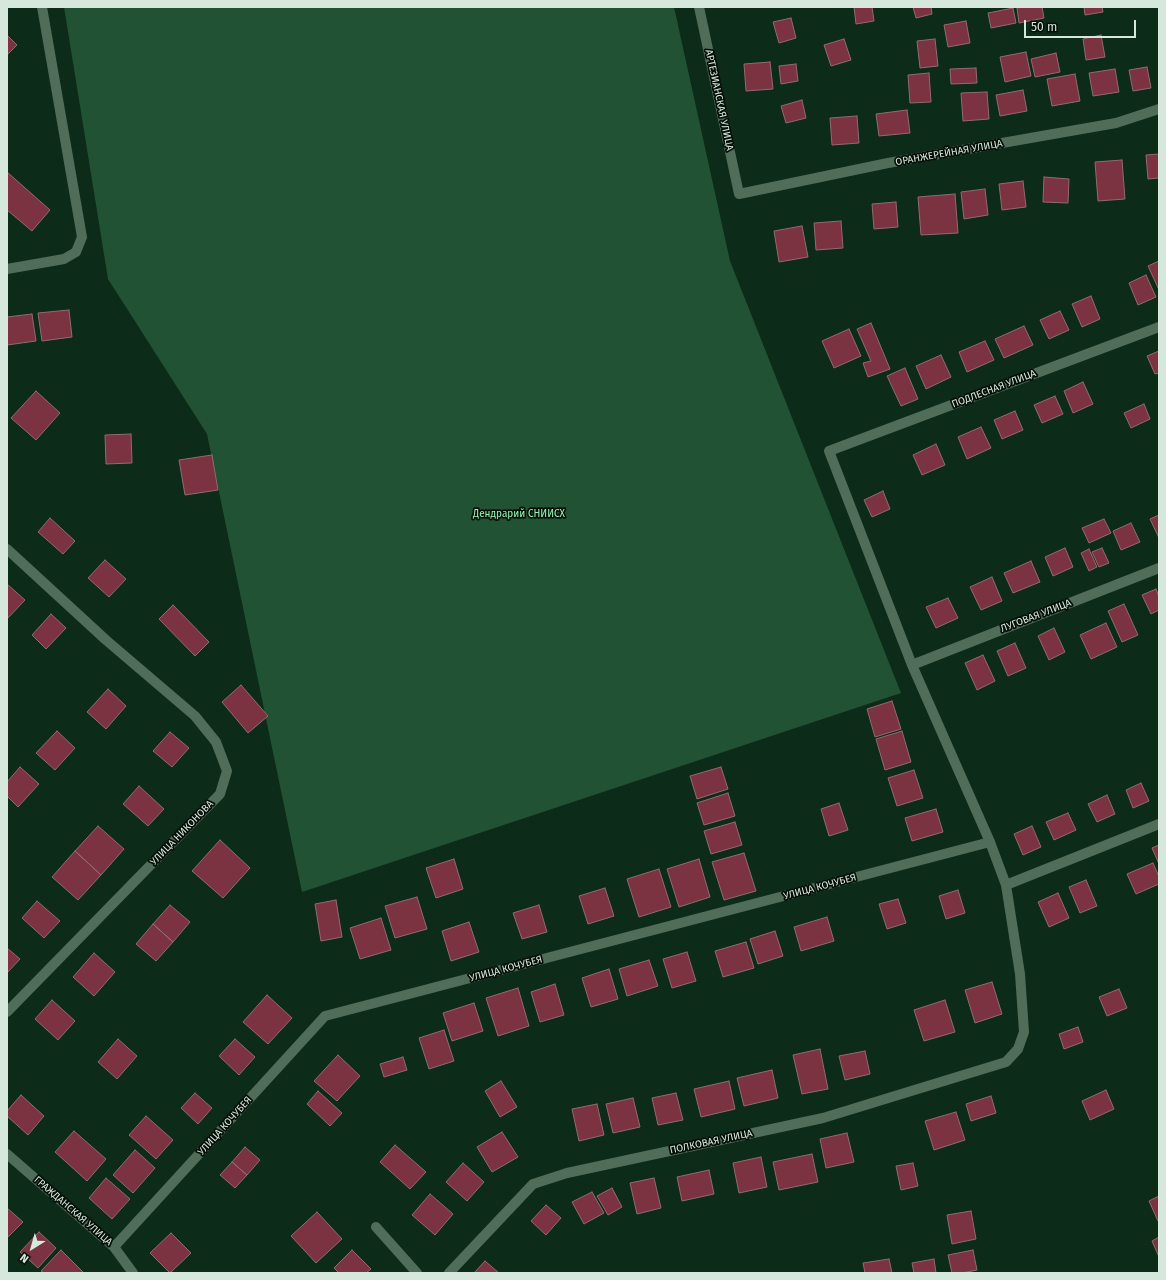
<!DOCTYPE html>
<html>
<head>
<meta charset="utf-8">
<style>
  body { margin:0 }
  #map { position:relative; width:1166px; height:1280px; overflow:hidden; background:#0d2b19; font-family:"Fira Sans",sans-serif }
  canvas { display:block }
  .frame { position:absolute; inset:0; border:8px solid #d6e7db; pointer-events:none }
  .north { position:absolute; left:12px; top:1228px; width:40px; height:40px; -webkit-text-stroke:3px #051008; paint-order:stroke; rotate:217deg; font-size:11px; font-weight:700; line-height:16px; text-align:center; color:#d6e7db }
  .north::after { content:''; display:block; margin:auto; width:14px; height:18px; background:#d6e7db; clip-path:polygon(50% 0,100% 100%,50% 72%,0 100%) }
  .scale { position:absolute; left:1024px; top:20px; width:112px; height:18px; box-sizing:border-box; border:2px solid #d6e7db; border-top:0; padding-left:5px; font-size:12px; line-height:14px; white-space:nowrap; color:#d6e7db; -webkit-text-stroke:3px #051008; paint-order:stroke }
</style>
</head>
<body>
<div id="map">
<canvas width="1166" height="1280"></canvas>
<div class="frame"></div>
<div class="north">N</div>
<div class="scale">50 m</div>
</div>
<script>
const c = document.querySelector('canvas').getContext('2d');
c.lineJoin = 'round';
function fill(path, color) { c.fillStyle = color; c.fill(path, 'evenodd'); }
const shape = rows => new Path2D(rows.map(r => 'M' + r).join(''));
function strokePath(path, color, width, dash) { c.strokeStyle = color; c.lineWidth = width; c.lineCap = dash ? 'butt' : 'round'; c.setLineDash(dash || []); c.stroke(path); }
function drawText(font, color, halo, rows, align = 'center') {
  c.font = font + ' "Fira Sans",sans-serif'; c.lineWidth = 3.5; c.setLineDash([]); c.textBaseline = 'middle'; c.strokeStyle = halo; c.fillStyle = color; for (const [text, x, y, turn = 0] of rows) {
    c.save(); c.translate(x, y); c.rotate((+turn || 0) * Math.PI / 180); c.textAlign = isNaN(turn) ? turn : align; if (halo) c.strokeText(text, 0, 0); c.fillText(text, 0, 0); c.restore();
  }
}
fill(shape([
  [64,7,674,7,730,261,901,693,302,892,207,434,108,279]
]), '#215234');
const building = shape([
  [854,7,872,7,874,21,856,24,854,7],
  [913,7,931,7,932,14,916,18,913,7],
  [1024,7,1042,7,1044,18,1019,23,1017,8,1024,7],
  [1084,7,1102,7,1103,12,1085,15,1084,7],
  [1013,8,1016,23,991,28,988,13,1013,8],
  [791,18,796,38,779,43,773,22,791,18],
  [966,21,970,43,948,47,944,25,966,21],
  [7,35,17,45,7,55,7,35],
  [1101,35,1105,57,1086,60,1083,39,1101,35],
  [844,39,851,60,831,66,824,45,844,39],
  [935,39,938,66,920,68,917,41,935,39],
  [1026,52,1031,76,1005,82,1000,57,1026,52],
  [1056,53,1060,72,1035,77,1031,59,1056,53],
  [770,62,773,89,746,91,744,64,770,62],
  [796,64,798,81,781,84,779,66,796,64],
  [1147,67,1151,88,1133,91,1129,70,1147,67],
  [976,68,977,83,951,84,950,69,976,68],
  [1115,69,1119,92,1093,96,1089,73,1115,69],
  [929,73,931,102,910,103,908,75,929,73],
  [1075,74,1080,101,1052,106,1047,79,1075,74],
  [1023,90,1027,111,1000,116,996,95,1023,90],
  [987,92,989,119,963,121,961,93,987,92],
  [802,100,806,118,786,123,781,106,802,100],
  [907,110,910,133,879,136,876,114,907,110],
  [857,116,859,143,832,145,830,118,857,116],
  [1159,154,1159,178,1148,179,1146,155,1159,154],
  [1122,160,1125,199,1098,201,1095,162,1122,160],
  [7,172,50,210,32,231,7,210,7,172],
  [1044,177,1069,179,1068,203,1043,202,1044,177],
  [1023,181,1026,207,1002,210,999,184,1023,181],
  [985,189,988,215,964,219,961,192,985,189],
  [955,194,958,233,921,235,918,197,955,194],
  [896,202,898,227,874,229,872,204,896,202],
  [841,221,843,248,816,250,814,223,841,221],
  [802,226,808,257,779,262,774,231,802,226],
  [1159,261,1159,290,1148,266,1159,261],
  [1146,275,1156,297,1138,305,1129,283,1146,275],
  [1091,296,1100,319,1082,327,1072,304,1091,296],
  [69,310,72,337,42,341,38,313,69,310],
  [1060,311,1069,330,1049,339,1040,320,1060,311],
  [32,314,36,341,7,345,7,317,32,314],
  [871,323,890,369,868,377,863,363,871,361,857,329,871,323],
  [1024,326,1033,345,1004,358,995,339,1024,326],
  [849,329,861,356,834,368,822,341,849,329],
  [985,341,994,360,967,372,959,352,985,341],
  [1159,351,1159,373,1155,374,1147,356,1159,351],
  [941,355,951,377,926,389,916,366,941,355],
  [905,368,918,399,901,406,887,376,905,368],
  [1083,382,1093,404,1073,413,1064,391,1083,382],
  [36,391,60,413,36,440,11,418,36,391],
  [1055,396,1063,414,1042,423,1034,405,1055,396],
  [1144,404,1150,419,1131,428,1124,413,1144,404],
  [1015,411,1023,430,1002,439,994,420,1015,411],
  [981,427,991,448,967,459,958,437,981,427],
  [131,434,132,463,106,464,105,435,131,434],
  [936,444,945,465,922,475,913,455,936,444],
  [212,455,218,490,185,495,179,460,212,455],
  [883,491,890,509,872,517,864,500,883,491],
  [1159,515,1159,538,1150,519,1159,515],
  [50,518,75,541,63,554,38,532,50,518],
  [1104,519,1111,533,1089,543,1082,528,1104,519],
  [1131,523,1140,542,1121,550,1113,531,1131,523],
  [1065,548,1073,567,1053,576,1045,557,1065,548],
  [1102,548,1109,563,1099,567,1092,552,1102,548],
  [1089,549,1097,567,1089,571,1081,553,1089,549],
  [105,560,126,579,109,597,88,578,105,560],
  [1031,561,1040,582,1013,593,1004,573,1031,561],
  [992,577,1002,601,981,610,970,587,992,577],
  [7,584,25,600,7,619,7,584],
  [1156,589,1159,597,1159,610,1151,614,1142,595,1156,589],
  [948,598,958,618,936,628,926,607,948,598],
  [1124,604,1138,635,1122,642,1108,611,1124,604],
  [173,605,209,642,195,656,159,619,173,605],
  [51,614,66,628,46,649,32,635,51,614],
  [1106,623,1117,647,1091,659,1080,635,1106,623],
  [1054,628,1065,652,1049,660,1038,636,1054,628],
  [1015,643,1026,668,1008,676,997,651,1015,643],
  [983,655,995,681,977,690,965,663,983,655],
  [241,685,268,716,248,733,222,702,241,685],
  [108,689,126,706,106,729,87,712,108,689],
  [892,701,901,729,875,737,867,709,892,701],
  [57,731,75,748,55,770,36,753,57,731],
  [902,731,911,762,885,770,876,739,902,731],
  [170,732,189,748,172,767,153,751,170,732],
  [20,767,39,784,18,807,7,796,7,782,20,767],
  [721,767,728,789,697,799,690,776,721,767],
  [914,770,923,798,897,806,888,778,914,770],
  [1141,783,1149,801,1133,808,1126,790,1141,783],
  [139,786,164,809,148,826,123,804,139,786],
  [728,793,735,816,704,825,697,803,728,793],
  [1107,795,1115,814,1097,822,1088,804,1107,795],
  [839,803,848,830,829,836,821,809,839,803],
  [936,809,943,832,912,841,905,818,936,809],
  [1068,813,1076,830,1054,840,1046,822,1068,813],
  [735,822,742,845,711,854,704,831,735,822],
  [98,826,124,849,101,875,75,851,98,826],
  [1032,826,1041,847,1023,855,1014,834,1032,826],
  [220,840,250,868,223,898,192,871,220,840],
  [1159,845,1159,864,1152,848,1159,845],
  [75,851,101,875,78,900,52,877,75,851],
  [744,853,756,891,724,900,712,862,744,853],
  [454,859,463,889,436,898,426,868,454,859],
  [699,859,710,897,679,907,667,869,699,859],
  [1153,863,1159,877,1159,884,1136,894,1127,874,1153,863],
  [659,869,671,907,639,917,627,879,659,869],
  [1086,880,1097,906,1080,913,1069,887,1086,880],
  [605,888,614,916,588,924,579,896,605,888],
  [958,890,965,913,946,919,939,896,958,890],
  [1058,893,1069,918,1049,927,1038,902,1058,893],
  [417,897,427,929,395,938,385,906,417,897],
  [898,899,906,923,887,929,879,904,898,899],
  [336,900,342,937,321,941,315,904,336,900],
  [37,901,60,921,44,938,22,918,37,901],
  [170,905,190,922,173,942,153,924,170,905],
  [539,905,547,932,522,939,513,913,539,905],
  [827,917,834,941,801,951,794,927,827,917],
  [381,918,391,950,360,959,350,928,381,918],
  [469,922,479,952,451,961,442,931,469,922],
  [153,924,173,942,156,961,136,944,153,924],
  [775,931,783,956,758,964,750,939,775,931],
  [746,942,754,968,723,977,715,951,746,942],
  [7,948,20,959,7,973,7,948],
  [687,952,696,981,672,988,663,959,687,952],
  [94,953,115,972,94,996,73,977,94,953],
  [649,960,658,986,627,996,619,969,649,960],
  [609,969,618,999,591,1007,582,978,609,969],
  [992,982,1002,1014,975,1023,965,990,992,982],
  [555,984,564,1015,540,1022,531,992,555,984],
  [518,988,529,1026,498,1036,486,998,518,988],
  [1119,989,1127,1008,1107,1016,1099,997,1119,989],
  [267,995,292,1018,268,1044,243,1022,267,995],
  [52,1000,75,1021,58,1040,35,1019,52,1000],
  [945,1000,955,1032,924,1041,914,1010,945,1000],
  [474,1003,483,1031,452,1041,443,1013,474,1003],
  [1078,1027,1083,1042,1064,1049,1059,1034,1078,1027],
  [444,1030,454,1061,429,1069,419,1038,444,1030],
  [118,1039,137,1056,117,1079,98,1062,118,1039],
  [235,1039,255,1057,239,1075,219,1056,235,1039],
  [820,1049,828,1089,802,1094,793,1055,820,1049],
  [865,1051,870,1074,845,1080,839,1056,865,1051],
  [338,1055,360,1076,337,1101,314,1081,338,1055],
  [403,1057,407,1070,384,1077,380,1064,403,1057],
  [772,1070,778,1098,744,1106,737,1078,772,1070],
  [501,1081,517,1107,500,1117,485,1091,501,1081],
  [729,1081,735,1109,701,1117,694,1089,729,1081],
  [1106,1090,1114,1109,1090,1120,1082,1101,1106,1090],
  [318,1091,342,1113,330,1126,307,1104,318,1091],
  [195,1093,212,1108,198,1124,181,1108,195,1093],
  [676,1093,683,1120,658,1125,652,1098,676,1093],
  [21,1095,44,1116,28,1135,7,1116,7,1111,21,1095],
  [991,1096,996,1113,971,1121,966,1104,991,1096],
  [633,1098,640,1127,613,1133,606,1104,633,1098],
  [597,1104,604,1135,579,1141,572,1109,597,1104],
  [956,1112,965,1140,934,1150,925,1121,956,1112],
  [146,1116,173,1140,156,1159,129,1135,146,1116],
  [74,1131,106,1159,87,1181,55,1152,74,1131],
  [502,1132,518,1157,492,1172,477,1147,502,1132],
  [847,1133,854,1162,826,1168,820,1139,847,1133],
  [395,1145,426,1172,410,1189,380,1162,395,1145],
  [245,1147,260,1160,247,1175,232,1162,245,1147],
  [135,1150,155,1168,133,1193,113,1175,135,1150],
  [812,1154,818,1182,779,1190,773,1162,812,1154],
  [761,1157,767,1187,739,1193,733,1163,761,1157],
  [232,1162,247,1175,235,1188,220,1175,232,1162],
  [463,1163,484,1182,467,1201,446,1182,463,1163],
  [913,1163,918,1186,901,1190,896,1166,913,1163],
  [709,1170,714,1194,682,1201,677,1177,709,1170],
  [106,1178,130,1199,112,1219,89,1198,106,1178],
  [654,1178,661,1208,637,1214,630,1183,654,1178],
  [612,1188,622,1207,608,1215,597,1196,612,1188],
  [592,1192,604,1213,584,1224,572,1202,592,1192],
  [430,1194,453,1214,435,1235,412,1215,430,1194],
  [1159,1196,1159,1220,1158,1221,1149,1201,1159,1196],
  [546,1205,561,1218,546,1235,531,1221,546,1205],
  [7,1208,23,1222,7,1238,7,1208],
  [971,1211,976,1239,952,1244,947,1215,971,1211],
  [317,1212,342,1239,316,1263,291,1236,317,1212],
  [39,1232,56,1248,38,1268,20,1252,39,1232],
  [171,1233,191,1253,170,1273,150,1253,171,1233],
  [1159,1237,1159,1257,1152,1241,1159,1237],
  [61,1250,84,1273,44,1273,41,1271,61,1250],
  [352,1250,371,1269,366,1273,339,1273,334,1268,352,1250],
  [973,1250,977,1270,962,1273,952,1273,948,1255,973,1250],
  [889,1259,892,1273,865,1273,863,1263,889,1259],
  [934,1259,936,1273,914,1273,912,1263,934,1259],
  [485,1261,499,1273,474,1273,485,1261]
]);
fill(building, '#7b3342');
strokePath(building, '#916b70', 1);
strokePath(shape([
  [699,7,739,194,888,163,1116,123,1159,109],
  [7,269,64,259,76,252,82,237,42,7],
  [7,549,106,640,195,716,216,742,227,771,220,794,7,1012],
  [912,665,1159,568],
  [1006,885,1159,824],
  [7,1154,114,1247,133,1273],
  [376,1227,417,1273],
  [114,1247,325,1016,990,842],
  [449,1273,533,1184,567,1173,823,1118,1006,1062,1018,1049,1024,1032,1020,974,1006,885,990,842,912,665,829,451,1159,327]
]), '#506d59', 10);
drawText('10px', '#d6e7db', '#051008', [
  ["АРТЕЗИАНСКАЯ УЛИЦА",719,100,78],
  ["ОРАНЖЕРЕЙНАЯ УЛИЦА",949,153,-10],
  ["ПОДЛЕСНАЯ УЛИЦА",994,389,-21],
  ["ЛУГОВАЯ УЛИЦА",1036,616,-21],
  ["УЛИЦА НИКОНОВА",182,833,-46],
  ["УЛИЦА КОЧУБЕЯ",820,887,-15],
  ["УЛИЦА КОЧУБЕЯ",506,969,-15],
  ["УЛИЦА КОЧУБЕЯ",225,1126,-48],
  ["ПОЛКОВАЯ УЛИЦА",711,1142,-12],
  ["ГРАЖДАНСКАЯ УЛИЦА",73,1211,41]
]);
drawText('10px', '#91f6b5', '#051008', [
  ["Дендрарий СНИИСХ",519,514]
]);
</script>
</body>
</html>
